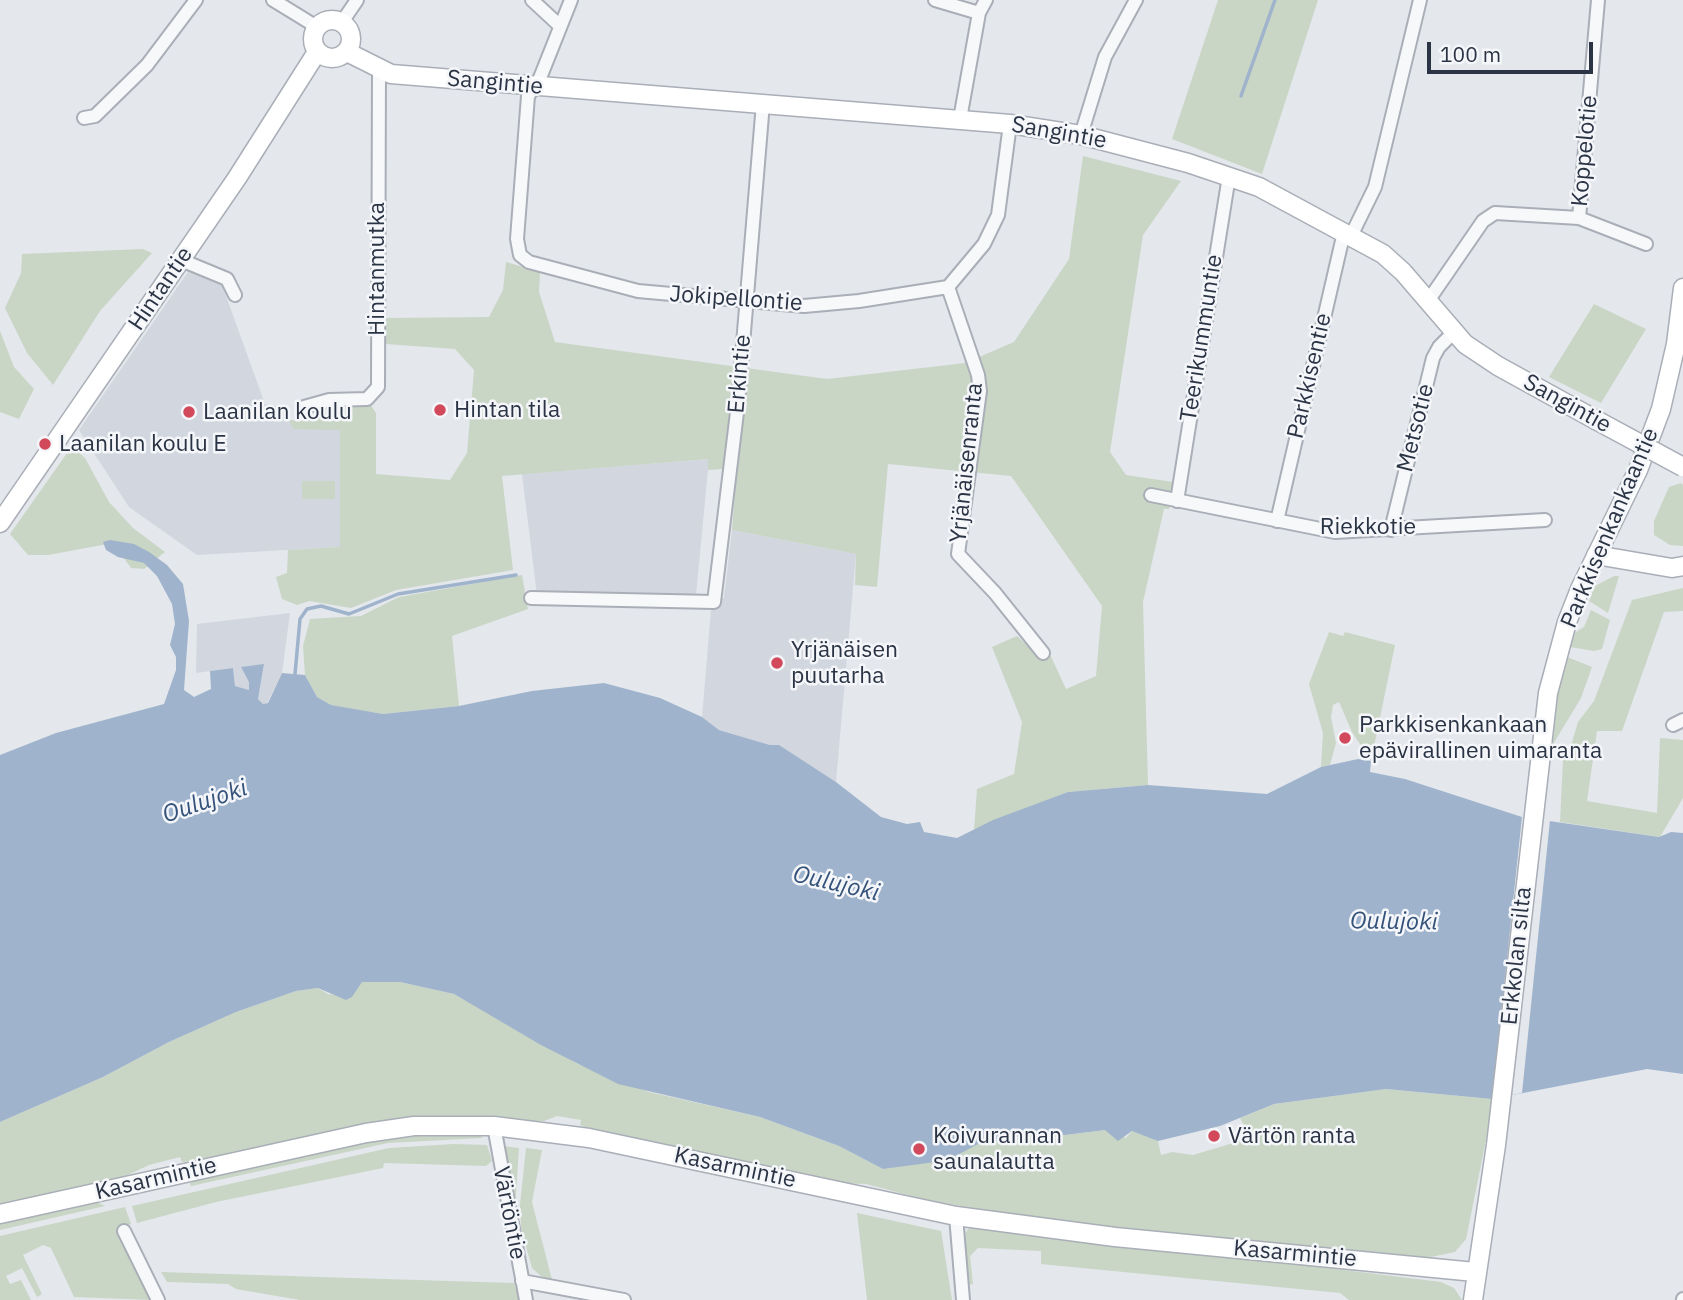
<!DOCTYPE html>
<html>
<head>
<meta charset="utf-8">
<style>
  body { margin:0 }
  #map { position:relative; width:1683px; height:1300px; overflow:hidden; background:#e4e7ec; font-family:"IBM Plex Sans",sans-serif }
  canvas { display:block }
  .scale { position:absolute; left:1427px; top:42px; width:166px; height:32px; box-sizing:border-box; border:4px solid #2b3445; border-top:0; padding-left:9px; font-size:21px; line-height:24px; white-space:nowrap; color:#2b3445; -webkit-text-stroke:5px #f4f6f9; paint-order:stroke }
</style>
</head>
<body>
<div id="map">
<canvas width="1683" height="1300"></canvas>
<div class="scale">100 m</div>
</div>
<script>
const c = document.querySelector('canvas').getContext('2d');
c.lineJoin = 'round';
function fill(path, color) { c.fillStyle = color; c.fill(path, 'evenodd'); }
const shape = rows => new Path2D(rows.map(r => 'M' + r).join(''));
function strokePath(path, color, width, dash) { c.strokeStyle = color; c.lineWidth = width; c.lineCap = dash ? 'butt' : 'round'; c.setLineDash(dash || []); c.stroke(path); }
function drawText(font, color, halo, rows, align = 'center') {
  c.font = font + ' "IBM Plex Sans",sans-serif'; c.lineWidth = 5; c.setLineDash([]); c.textBaseline = 'middle'; c.strokeStyle = halo; c.fillStyle = color; for (const [text, x, y, turn = 0] of rows) {
    c.save(); c.translate(x, y); c.rotate((+turn || 0) * Math.PI / 180); c.textAlign = isNaN(turn) ? turn : align; if (halo) c.strokeText(text, 0, 0); c.fillText(text, 0, 0); c.restore();
  }
}
fill(shape([
  [188,272,221,282,265,404,284,407,293,429,340,429,340,547,197,555,129,507,79,430],
  [709,459,696,595,537,595,522,474],
  [732,530,856,554,836,782,784,749,719,730,702,717,712,598,724,598],
  [290,613,282,673,267,703,263,704,258,699,264,665,249,682,249,690,235,686,233,668,196,673,197,624]
]), '#d2d6de');
fill(shape([
  [1218,0,1318,0,1262,174,1172,139],
  [1083,156,1181,181,1143,235,1110,452,1126,475,1173,482,1169,509,1164,509,1143,602,1148,785,1068,792,974,830,977,789,1014,774,1022,722,992,647,1017,636,1037,654,1048,650,1066,689,1096,676,1102,606,1011,476,888,464,877,587,855,585,856,554,732,530,737,468,708,470,708,459,502,476,513,570,396,590,351,608,309,601,297,605,282,599,276,577,287,573,288,550,340,547,340,430,293,429,289,420,305,421,329,406,370,404,376,413,376,474,450,480,467,453,474,370,455,349,386,344,386,318,489,317,503,290,506,262,540,272,539,292,555,342,827,379,965,363,1014,342,1069,259],
  [143,249,152,253,100,311,53,385,27,353,5,308,21,273,22,254],
  [1594,304,1646,329,1601,403,1549,377],
  [0,331,14,367,34,389,19,419,0,412],
  [72,446,85,458,109,502,133,528,165,552,144,569,131,568,113,543,48,555,28,555,10,534],
  [302,481,335,481,335,499,302,499],
  [1681,483,1683,485,1683,546,1670,545,1654,535,1654,521,1669,487],
  [522,575,528,609,452,636,459,706,383,714,351,709,331,705,317,697,305,675,303,646,310,619,361,616,399,597],
  [1614,576,1619,576,1608,613,1589,601,1595,586],
  [1683,588,1683,611,1664,612,1622,731,1597,731,1587,801,1657,813,1660,738,1683,740,1683,798,1660,837,1560,822,1563,759,1569,752,1578,722,1594,701,1632,600],
  [1591,610,1610,620,1602,649,1594,651,1570,647,1573,634,1584,627],
  [1329,632,1343,636,1345,632,1395,645,1371,761,1352,732,1339,702,1333,705,1331,717,1336,743,1330,765,1321,767,1323,733,1309,684],
  [1567,657,1592,667,1581,698,1549,751,1556,699],
  [361,982,400,982,454,994,576,1063,649,1092,760,1117,839,1146,883,1169,952,1158,978,1143,1029,1135,1065,1135,1105,1130,1126,1138,1132,1131,1152,1136,1158,1141,1161,1155,1172,1152,1193,1155,1240,1141,1247,1131,1240,1118,1274,1104,1386,1089,1492,1099,1490,1120,1466,1239,1455,1252,1426,1258,1027,1218,923,1199,866,1184,836,1183,596,1132,580,1125,581,1120,557,1116,544,1121,413,1121,323,1133,220,1158,182,1162,180,1157,149,1165,115,1181,0,1207,0,1122,103,1077,169,1042,236,1012,296,991,318,988,328,994,352,997],
  [412,1133,475,1133,483,1138,388,1143,191,1186,190,1183,206,1176,334,1146],
  [453,1144,487,1145,492,1161,486,1166,384,1163,383,1168,216,1202,137,1223,132,1206,389,1148],
  [503,1146,519,1148,515,1209],
  [526,1148,542,1150,532,1202,552,1280,543,1278,532,1268,521,1228,520,1205],
  [94,1201,105,1206,0,1230,0,1222],
  [125,1207,131,1224,117,1230,153,1300,74,1297,51,1248,43,1245,23,1255,42,1294,37,1297,22,1268,6,1276,10,1284,21,1280,31,1300,0,1300,0,1236],
  [857,1213,941,1231,952,1300,867,1300],
  [980,1225,1441,1282,1454,1288,1462,1300,1349,1300,1340,1293,1041,1264,1041,1251,978,1248,970,1256,973,1284,967,1285,963,1238,968,1229],
  [161,1272,514,1283,520,1300,300,1300,236,1289,228,1284,167,1282]
]), '#c9d6c5');
fill(shape([
  [110,540,134,544,149,552,167,565,183,584,189,621,184,690,194,697,211,689,210,671,233,668,235,686,249,690,249,682,241,667,264,664,258,699,263,704,268,703,282,673,305,675,317,697,331,705,383,714,459,706,532,691,604,683,660,698,702,717,719,730,770,745,779,745,836,782,881,817,907,824,920,822,924,832,957,838,993,820,1068,792,1148,785,1267,794,1321,767,1358,759,1371,761,1370,772,1405,779,1522,817,1659,837,1671,832,1683,833,1683,1074,1647,1069,1492,1099,1386,1089,1274,1104,1220,1126,1158,1141,1132,1131,1118,1141,1105,1130,1065,1135,1029,1135,978,1144,952,1158,935,1162,883,1169,839,1146,760,1117,618,1084,541,1045,454,994,400,982,362,982,352,997,346,1000,318,988,296,991,236,1012,169,1042,103,1077,0,1122,0,755,56,733,164,704,176,670,176,657,170,645,175,624,172,604,157,576,144,563,118,557,106,550,103,542]
]), '#9fb4cc');
fill(shape([
  [1522,817,1550,820,1522,1093,1492,1099]
]), '#e4e7ec');
strokePath(shape([
  [1241,96,1275,0],
  [295,674,300,619,307,609,321,606,349,614,398,594,516,575]
]), '#9fb4cc', 3.5);
const street = shape([
  [273,0,317,27],
  [532,0,560,26],
  [571,0,540,78,528,96,517,239,520,255,529,262,638,291,804,306,859,301,948,287,984,244,998,215,1010,124],
  [935,0,979,13],
  [342,22,357,0],
  [84,118,95,116,147,65,196,0],
  [960,119,979,13,986,0],
  [1081,135,1105,57,1136,0],
  [1579,218,1598,0],
  [1351,236,1375,187,1420,0],
  [181,260,227,279,235,295],
  [948,287,978,375,980,391,958,554,995,593,1043,653],
  [1428,301,1483,221,1495,213,1579,218,1646,244],
  [304,407,329,400,367,399,378,387,379,70],
  [1151,495,1335,532,1545,520],
  [1177,501,1229,176],
  [1277,521,1344,232],
  [1391,530,1433,358,1439,347,1454,332],
  [531,598,714,602,738,404,763,103],
  [1673,725,1683,720],
  [494,1126,526,1300],
  [956,1216,963,1300],
  [124,1231,158,1300],
  [522,1281,624,1300],
  [1683,1300,1683,1299]
]);
const secondary = shape([
  '313 39a19 19 0 1 1 38 0a19 19 0 1 1-38 0Z',
  [347,52,391,74,1010,124,1081,135,1188,163,1259,187,1383,254,1403,272,1465,344,1498,366,1596,420],
  [0,523,237,178,317,52],
  [1596,555,1672,568,1683,566],
  [0,1214,366,1133,414,1126,494,1126,589,1138,956,1216,1115,1237,1475,1272],
  [1473,1300,1496,1145,1548,693,1567,622,1580,589,1638,470,1661,409,1676,344,1683,288]
]);
strokePath(street, '#a9aeb7', 16);
strokePath(secondary, '#a9aeb7', 21);
strokePath(street, '#f7f8fa', 12);
strokePath(secondary, '#fff', 18);
const secondaryBridge = shape([
  [1596,420,1683,467]
]);
strokePath(secondaryBridge, '#a9aeb7', 21, []);
strokePath(secondaryBridge, '#fff', 18);
for (const [x, y, r, color] of [
  [440,410,7,"#d1495b"],
  [189,412,7,"#d1495b"],
  [45,444,7,"#d1495b"],
  [777,663,7,"#d1495b"],
  [1345,738,7,"#d1495b"],
  [1214,1136,7,"#d1495b"],
  [919,1149,7,"#d1495b"]
]) { const dot = new Path2D(); dot.arc(x, y, r, 0, 2 * Math.PI); c.fillStyle = color; c.fill(dot); strokePath(dot, '#f4f6f9', 2.5); }
drawText('23px', '#2b3445', '#f4f6f9', [
  ["Sangintie",495,83,5],
  ["Sangintie",1059,133,10],
  ["Koppelotie",1585,151,-85],
  ["Hintanmutka",377,269,-90],
  ["Hintantie",161,289,-56],
  ["Jokipellontie",736,299,4],
  ["Teerikummuntie",1202,338,-81],
  ["Erkintie",740,374,-85],
  ["Parkkisentie",1310,376,-77],
  ["Sangintie",1567,404,29],
  ["Metsotie",1416,428,-76],
  ["Yrjänäisenranta",967,463,-84],
  ["Riekkotie",1368,527],
  ["Parkkisenkankaantie",1610,528,-67],
  ["Erkkolan silta",1517,956,-84],
  ["Kasarmintie",735,1168,12],
  ["Kasarmintie",156,1179,-13],
  ["Värtöntie",509,1213,79],
  ["Kasarmintie",1295,1254,5]
]);
drawText('23px', '#2b3445', '#f4f6f9', [
  ["Hintan tila",454,410],
  ["Laanilan koulu",203,412],
  ["Laanilan koulu E",59,444],
  ["Yrjänäisen",791,650],
  ["puutarha",791,676],
  ["Parkkisenkankaan",1359,725],
  ["epävirallinen uimaranta",1359,751],
  ["Koivurannan",933,1136],
  ["saunalautta",933,1162],
  ["Värtön ranta",1228,1136]
], 'left');
drawText('italic 24px', '#34527a', '#f4f6f9', [
  ["Oulujoki",205,802,-19],
  ["Oulujoki",836,884,13],
  ["Oulujoki",1394,922,1]
]);
</script>
</body>
</html>
